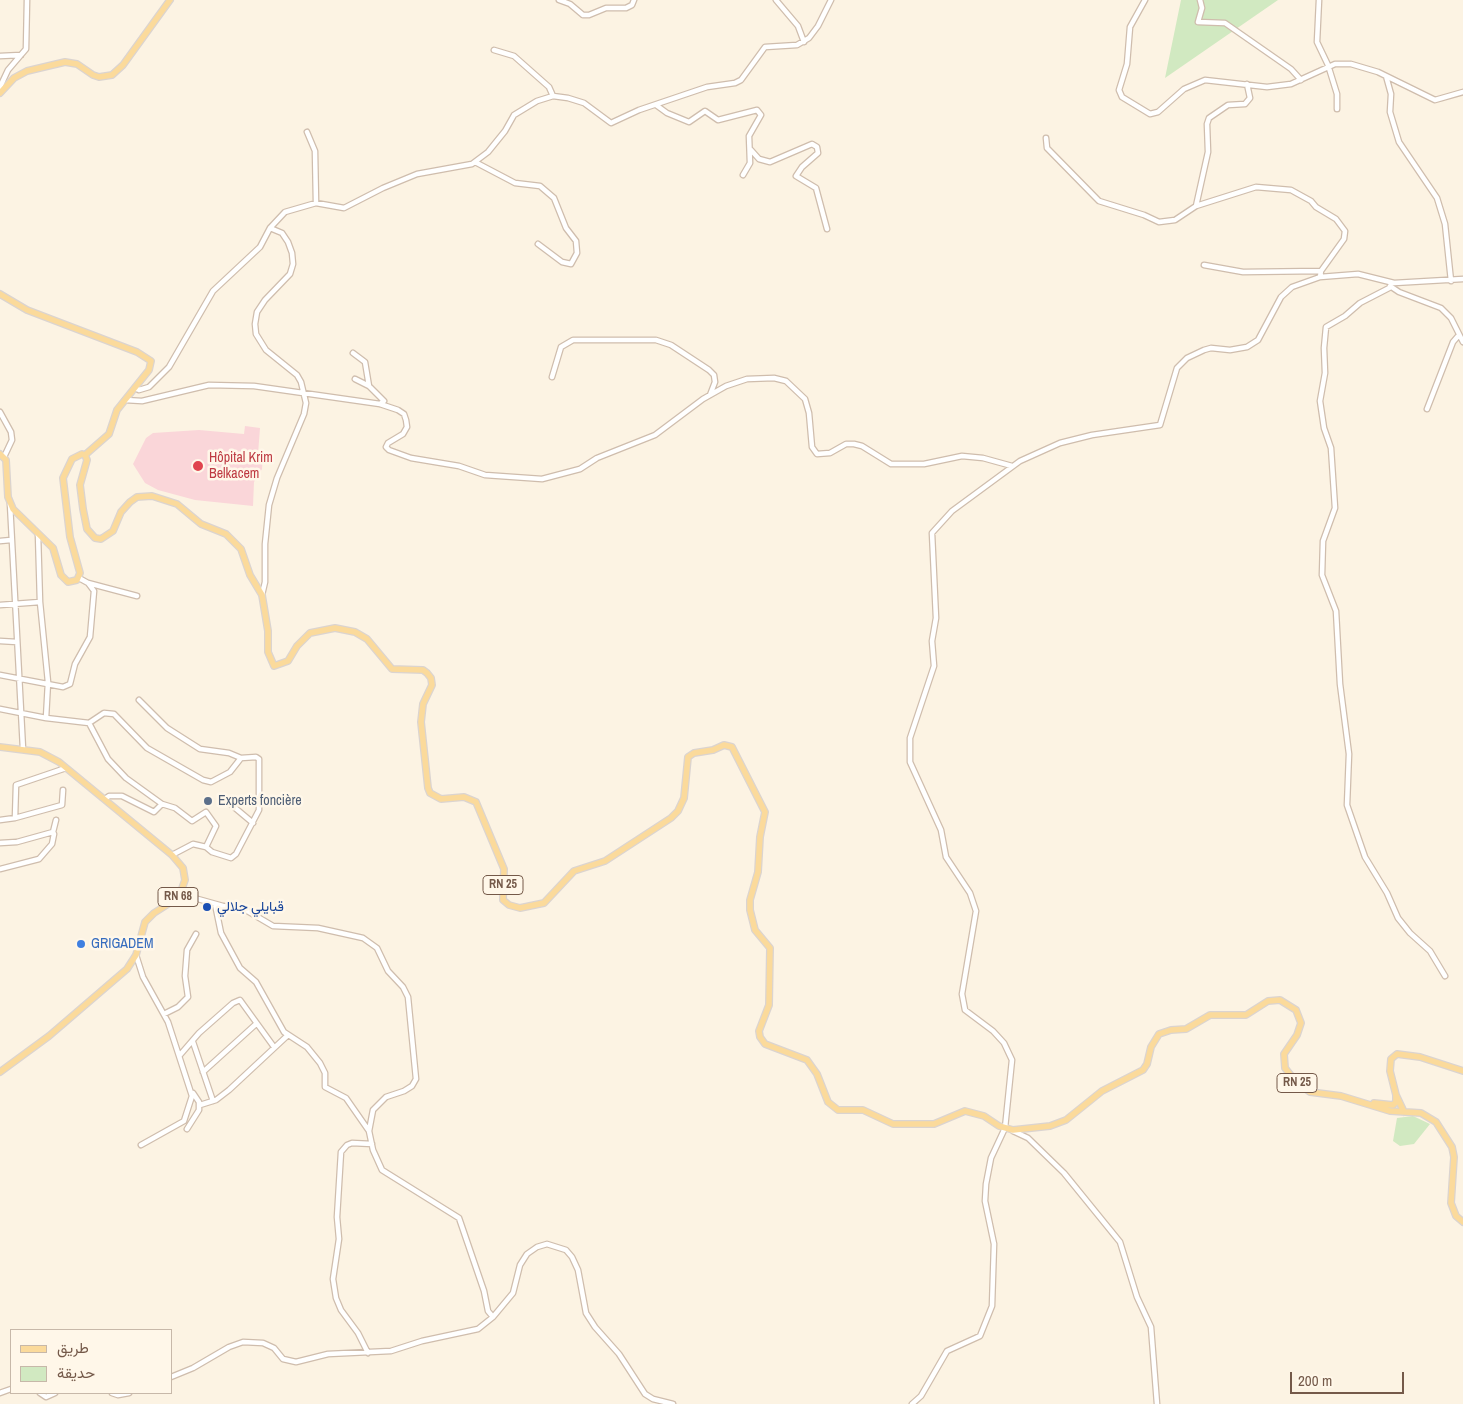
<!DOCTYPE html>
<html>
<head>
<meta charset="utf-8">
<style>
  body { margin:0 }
  #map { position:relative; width:1463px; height:1404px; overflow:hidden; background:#fcf3e3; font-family:"Archivo Narrow",Vazirmatn,sans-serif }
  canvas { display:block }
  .legend { position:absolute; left:10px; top:1329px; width:162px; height:65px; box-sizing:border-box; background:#fff7e9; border:1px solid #c7b8a9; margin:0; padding:6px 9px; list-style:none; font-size:15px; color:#745949 }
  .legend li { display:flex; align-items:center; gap:10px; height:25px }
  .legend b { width:25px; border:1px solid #c7b8a9 }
  .scale { position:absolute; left:1290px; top:1372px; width:114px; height:22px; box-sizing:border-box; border:2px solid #745949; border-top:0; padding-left:6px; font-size:15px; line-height:18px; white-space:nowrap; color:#745949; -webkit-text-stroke:4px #fff7e9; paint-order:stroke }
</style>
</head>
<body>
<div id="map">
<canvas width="1463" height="1404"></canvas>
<ul class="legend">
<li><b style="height:6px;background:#fbda9b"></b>طريق</li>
<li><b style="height:14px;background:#d1e9c1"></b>حديقة</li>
</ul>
<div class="scale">200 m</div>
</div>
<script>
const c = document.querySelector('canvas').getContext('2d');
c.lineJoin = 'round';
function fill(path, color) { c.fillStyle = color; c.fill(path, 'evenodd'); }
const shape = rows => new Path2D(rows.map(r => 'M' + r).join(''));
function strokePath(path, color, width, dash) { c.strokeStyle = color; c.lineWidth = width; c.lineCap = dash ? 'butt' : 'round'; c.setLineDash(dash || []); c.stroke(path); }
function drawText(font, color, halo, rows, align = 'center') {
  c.font = font + ' "Archivo Narrow",Vazirmatn,sans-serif'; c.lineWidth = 5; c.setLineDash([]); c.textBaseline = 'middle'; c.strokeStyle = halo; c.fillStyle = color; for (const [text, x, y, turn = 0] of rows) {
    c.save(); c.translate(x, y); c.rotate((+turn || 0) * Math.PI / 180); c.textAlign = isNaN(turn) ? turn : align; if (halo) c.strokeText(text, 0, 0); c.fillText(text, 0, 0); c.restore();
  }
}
fill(shape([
  [245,426,260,428,258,454,263,454,262,469,254,482,253,506,195,500,158,490,145,483,133,464,146,438,153,433,199,430,244,434]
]), '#fad6d9');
fill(shape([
  [1181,0,1278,0,1165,78],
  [1413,1116,1430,1124,1414,1144,1400,1146,1393,1141,1397,1118]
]), '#d1e9c1');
const minor = shape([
  [559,0,570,4,583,15,589,15,606,8,626,8,632,5,634,0],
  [776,0,798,26,804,42],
  [1145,0,1130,27,1127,64,1119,90,1122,97,1150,114,1158,112,1184,89,1205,80,1267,87,1291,84,1335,64,1351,64,1378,72,1435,100,1463,92],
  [1200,0,1202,8,1198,22,1225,23,1291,69,1301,80],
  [1319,0,1317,42,1328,65,1337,94,1337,109],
  [494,50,514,56,549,87,553,96],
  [0,56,21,55],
  [1386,76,1391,94,1390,112,1399,142,1437,198,1445,224,1451,281],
  [0,87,8,70,26,49,27,0],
  [656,105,667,113,689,122,705,111,718,120,757,110,761,115,749,136,750,163,743,175],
  [307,132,315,151,316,203],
  [1046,138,1047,148,1099,201,1144,215,1159,222,1175,220,1196,206,1256,187,1291,190,1311,201,1316,207,1336,219,1345,231,1344,239,1321,271,1320,277],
  [751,150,759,159,770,162,812,144,817,147,818,153,802,167,796,176,816,188,827,229],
  [475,162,515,183,540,186,554,198,566,228,576,241,577,253,571,264,562,262,538,244],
  [1196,206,1208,152,1207,124,1209,118,1228,105,1245,104,1250,98,1247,84],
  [1204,265,1243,272,1321,271],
  [1390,286,1399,292,1441,308,1451,318,1463,342],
  [1391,287,1360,303,1345,316,1326,327,1324,348,1325,373,1320,401,1324,428,1331,448,1335,508,1323,541,1322,575,1336,611,1340,684,1349,754,1347,805,1365,857,1387,893,1398,918,1410,933,1430,951,1445,976],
  [353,353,365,362,369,386,384,401,380,404],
  [552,377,561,347,573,340,656,340,671,345,709,370,714,375,715,382,710,395],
  [355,379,369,386],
  [135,388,139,390,149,387,169,367,213,291,260,247,270,228,285,212,316,203,344,208,383,188,417,174,472,164,488,152,505,131,514,115,537,101,553,96,568,98,584,103,611,123,639,110,707,87,735,83,741,80,765,47,797,45,809,38,818,26,831,0],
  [125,400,142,401,209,385,254,386,380,404,398,410,404,414,406,420,407,427,403,434,388,443,386,447,389,450,411,458,459,466,485,475,542,479,580,469,597,458,655,435,703,399,726,386,747,379,774,378,786,381,805,399,809,413,812,447,817,454,830,453,846,444,854,444,862,446,891,464,924,464,962,456,983,458,1012,466],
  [1427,409,1453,342,1459,335],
  [0,412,11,432,12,440,4,457],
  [10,504,23,749],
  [0,541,11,540],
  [88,583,137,596],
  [262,595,265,582,265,544,269,505,277,478,304,414,306,403,301,382,297,375,266,350,256,334,255,324,257,312,265,300,290,274,293,264,292,253,288,242,282,233,270,228],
  [0,605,40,602],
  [0,641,17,642],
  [0,675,63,687,70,684,75,664,90,637,94,591,88,583,79,578],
  [139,700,167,728,200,749,229,753,241,758],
  [0,709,46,718,48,682,40,602,38,534],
  [46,718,89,723,108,759,126,778,162,804,154,812,122,796,109,796,105,799],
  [89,723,104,713,114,714,147,748,203,780,211,782,230,772,241,758,256,757,259,759,259,810,236,854,231,858,212,852,206,847],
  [228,802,253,823],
  [162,804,175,808,192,821,206,812,216,826,206,847,193,844,172,855],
  [15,818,62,805,63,790],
  [0,820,15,818,16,785,66,768],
  [53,832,56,820],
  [0,843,17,842,53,832,54,834,52,844,39,859,0,869],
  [180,894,223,906,244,909,273,926,318,928,363,938,377,948,388,971,403,987,408,997,416,1079,412,1086,404,1091,386,1097,373,1110,369,1131,373,1150,382,1170,459,1218,484,1291,488,1311,493,1317],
  [215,904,221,933,240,968,256,982,284,1032,307,1047,320,1063,325,1073,325,1087,346,1098,369,1131],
  [136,955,143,977,168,1022,192,1096,184,1121,141,1145],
  [164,1014,178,1007,188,997,185,976,187,950,196,934],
  [193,1042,213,1101],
  [180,1055,199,1033,233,1003,240,1000,274,1047],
  [203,1072,256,1024],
  [200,1105,216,1100,229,1090,287,1036],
  [187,1129,199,1110,199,1102,193,1093],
  [1013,1131,1028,1138,1064,1173,1120,1242,1137,1297,1151,1327,1157,1404],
  [368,1353,358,1333,341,1310,336,1298,333,1279,339,1239,337,1217,341,1152,347,1145,352,1143,372,1144],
  [171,1377,193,1368,229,1347,243,1342,263,1343,274,1348,283,1359,296,1362,328,1354,391,1351,422,1341,478,1329,493,1317,513,1293,520,1265,527,1254,537,1247,547,1244,566,1250,572,1257,578,1270,586,1313,595,1327,619,1354,645,1394,653,1399,673,1404],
  [0,1393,11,1389],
  [40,1393,46,1397,55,1393],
  [112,1393,118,1395,129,1393],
  [912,1404,921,1396,947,1351,980,1336,992,1306,994,1244,985,1201,986,1184,991,1158,1005,1128,1012,1060,1004,1043,993,1031,965,1010,962,994,976,911,970,893,946,857,941,830,910,762,910,738,934,666,932,641,936,618,932,533,952,511,1020,461,1060,443,1092,435,1160,425,1177,368,1187,358,1204,350,1211,348,1230,350,1247,347,1258,340,1281,297,1292,287,1320,277,1358,274,1394,283,1463,279]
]);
const major = shape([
  [0,93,14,78,27,71,65,62,77,64,93,75,99,77,112,75,123,65,170,0],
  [0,294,27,310,137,352,151,361,149,370,117,410,109,434,85,455],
  [0,454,6,460,8,497,13,509,53,548,61,575,68,582,77,580,80,573,70,537,63,478,72,459,82,454,85,455,87,460,80,485,83,509,87,529,95,538,101,539,113,531,121,512,130,502,137,497,152,496,177,504,201,524,226,534,241,549,250,575,262,595,268,631,268,652,274,666,288,661,297,646,310,633,335,628,355,632,367,639,392,669,423,670,427,673,431,678,432,685,423,704,421,722,428,788,430,793,441,799,464,797,476,802,504,869,503,900,509,905,520,908,544,903,574,871,605,861,671,818,678,811,684,798,688,757,694,753,713,750,724,745,732,747,765,812,760,837,758,872,750,900,750,910,755,930,770,948,769,1005,759,1031,760,1037,765,1044,807,1060,817,1074,828,1102,838,1110,863,1110,893,1124,934,1124,965,1111,984,1116,999,1126,1013,1130,1050,1126,1066,1120,1102,1091,1143,1070,1147,1064,1151,1047,1159,1034,1171,1030,1186,1029,1210,1015,1246,1015,1268,1001,1280,1000,1296,1010,1301,1023,1297,1035,1284,1054,1285,1068,1296,1082,1310,1092,1341,1096,1390,1111,1421,1113,1436,1122,1452,1147,1454,1157,1451,1203,1456,1216,1463,1222],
  [0,747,40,752,59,762,172,855,183,868,185,880,180,894,176,899,154,913,145,922,136,955,127,969,49,1036,0,1072],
  [1396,1095,1390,1071,1391,1059,1397,1054,1420,1057,1463,1071],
  [1374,1103,1393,1105,1396,1102,1396,1095,1404,1112]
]);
strokePath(minor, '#cfbdad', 7);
strokePath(major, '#dbd4d0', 8);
strokePath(minor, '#fff', 4.5);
strokePath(major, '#fbda9b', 5.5);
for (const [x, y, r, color] of [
  [198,466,6,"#e0444e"],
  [208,801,5,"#5c6f8a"],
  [207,907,5,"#1a4fb4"],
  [81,944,5,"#3f7fe0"]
]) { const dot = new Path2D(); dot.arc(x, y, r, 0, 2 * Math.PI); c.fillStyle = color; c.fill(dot); strokePath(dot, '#fff7e9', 2); }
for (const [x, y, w] of [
  [503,885,40],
  [178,897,40],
  [1297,1083,40]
]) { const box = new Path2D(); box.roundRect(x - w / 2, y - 9.5, w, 19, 4); c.fillStyle = '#fff7e9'; c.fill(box); strokePath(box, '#745949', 1); }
drawText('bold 12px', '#745949', null, [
  ["RN 25",503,885],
  ["RN 68",178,897],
  ["RN 25",1297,1083]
]);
drawText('14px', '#be3a42', '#fff7e9', [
  ["Hôpital Krim",209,458],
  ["Belkacem",209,474]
], 'left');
drawText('14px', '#4e5e75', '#fff7e9', [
  ["Experts foncière",218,801]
], 'left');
drawText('14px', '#164399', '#fff7e9', [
  ["قبايلي جلالي",217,907]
], 'left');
drawText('14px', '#366cbe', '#fff7e9', [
  ["GRIGADEM",91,944]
], 'left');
</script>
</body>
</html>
